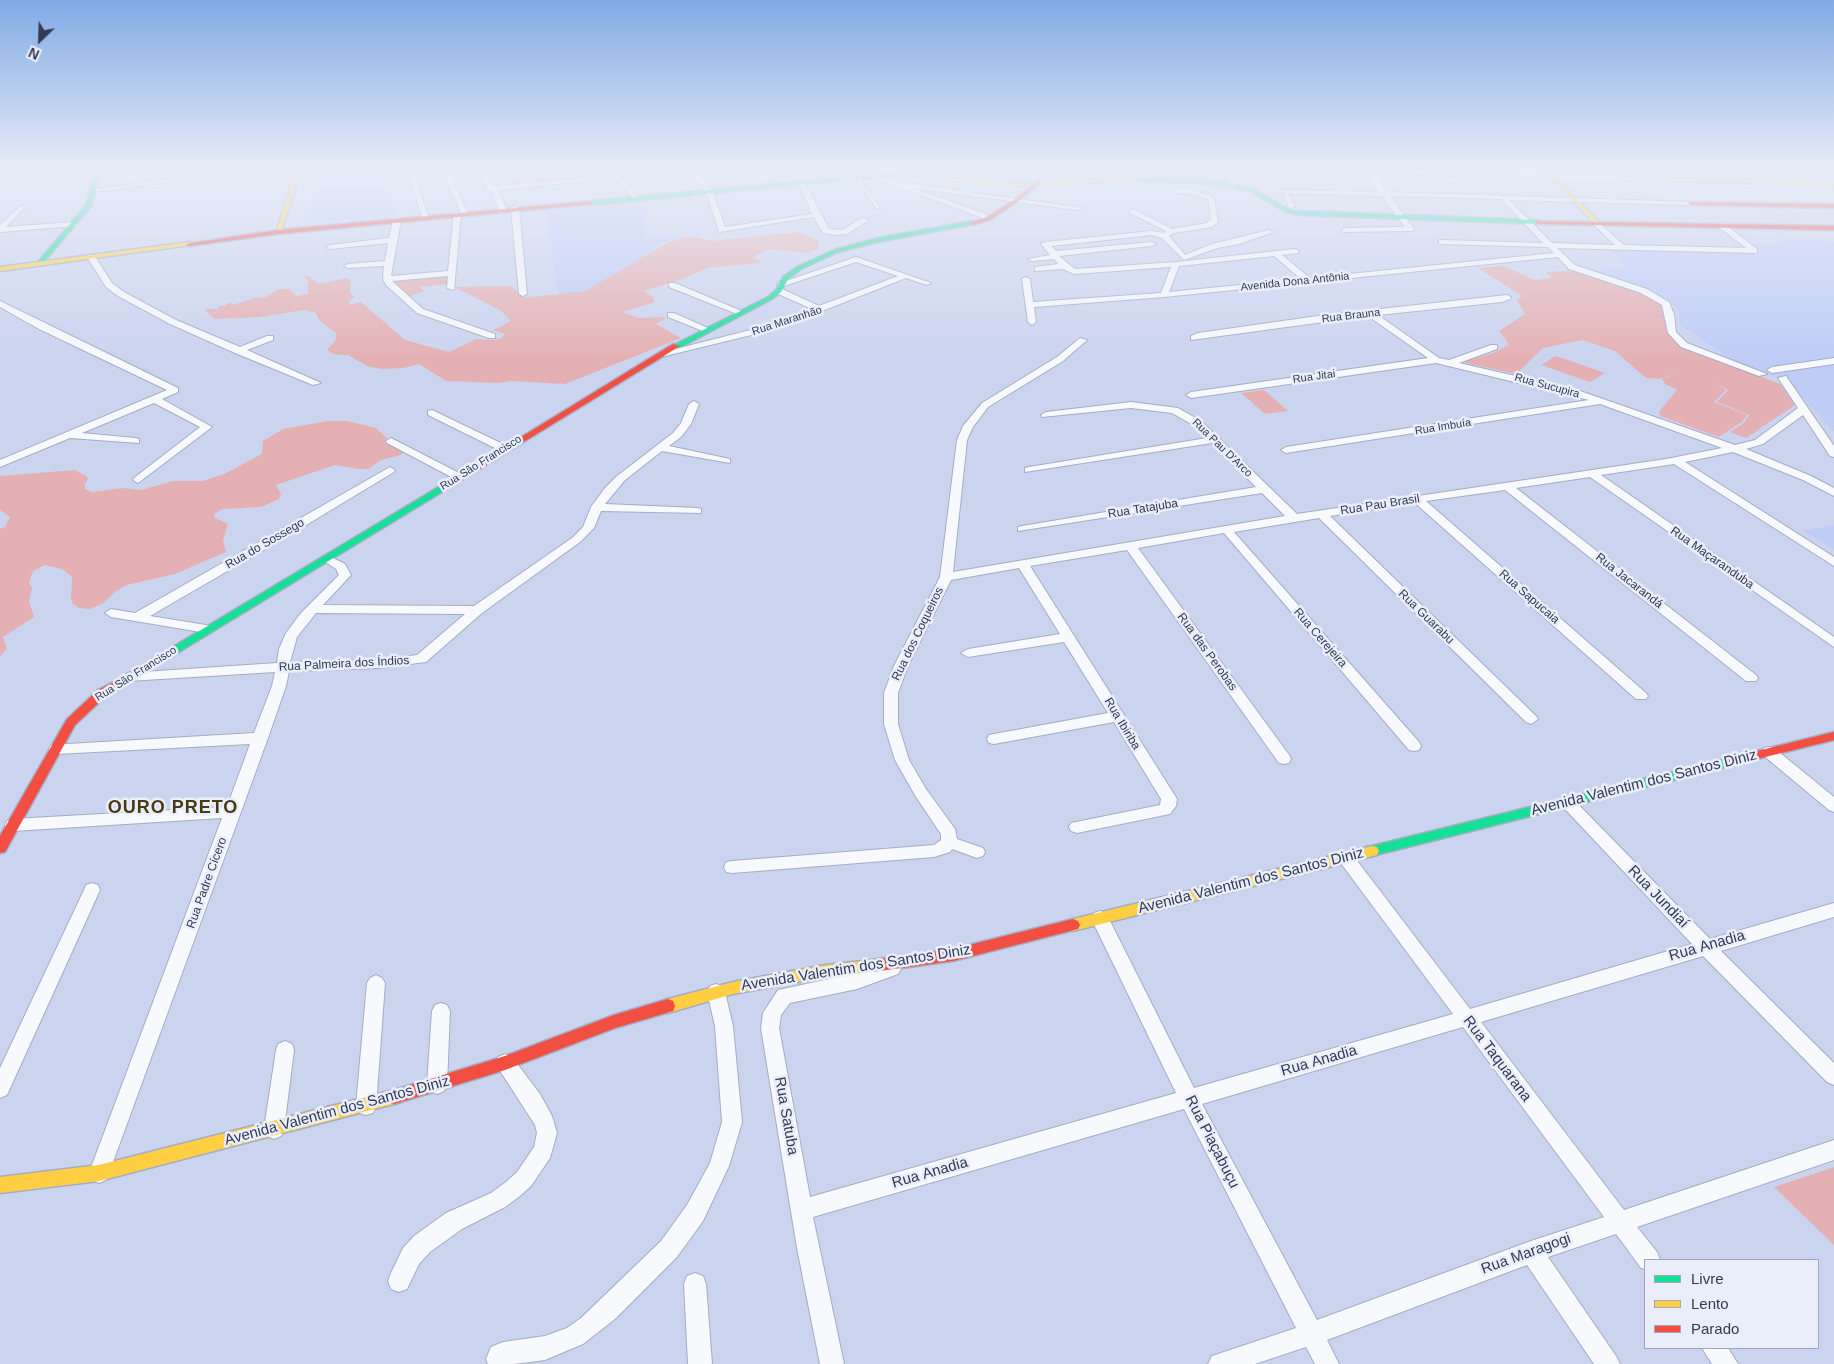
<!DOCTYPE html>
<html>
<head>
<meta charset="utf-8">
<style>
  body { margin:0 }
  #map { position:relative; width:1834px; height:1364px; overflow:hidden; background:#cbd4ef; font-family:Helvetica,sans-serif }
  canvas { display:block }
  .legend { position:absolute; left:1644px; top:1259px; width:175px; height:90px; box-sizing:border-box; background:#eaeefb; border:1px solid #a1a6b8; margin:0; padding:6px 9px; list-style:none; font-size:15px; color:#333b54 }
  .legend li { display:flex; align-items:center; gap:10px; height:25px }
  .legend b { width:25px; border:1px solid #a1a6b8 }
  .north { position:absolute; left:15px; top:15px; width:50px; height:50px; -webkit-text-stroke:4px #eaeefb; paint-order:stroke; rotate:204deg; font-size:14px; font-weight:700; line-height:20px; text-align:center; color:#333b54 }
  .north::after { content:''; display:block; margin:auto; width:18px; height:22px; background:#333b54; clip-path:polygon(50% 0,100% 100%,50% 72%,0 100%) }
</style>
</head>
<body>
<div id="map">
<canvas width="1834" height="1364"></canvas>
<ul class="legend">
<li><b style="height:6px;background:#16e098"></b>Livre</li>
<li><b style="height:6px;background:#ffcf43"></b>Lento</li>
<li><b style="height:6px;background:#f24e42"></b>Parado</li>
</ul>
<div class="north">N</div>
</div>
<script>
const c = document.querySelector('canvas').getContext('2d');
c.lineJoin = 'round';
function fill(path, color) { c.fillStyle = color; c.fill(path, 'evenodd'); }
const shape = rows => new Path2D(rows.map(r => 'M' + r).join(''));
function strokePath(path, color, width, dash) { c.strokeStyle = color; c.lineWidth = width; c.lineCap = dash ? 'butt' : 'round'; c.setLineDash(dash || []); c.stroke(path); }
function drawText(font, color, halo, rows, align = 'center') {
  c.font = font + ' Helvetica,sans-serif'; c.lineWidth = 5; c.setLineDash([]); c.textBaseline = 'middle'; c.strokeStyle = halo; c.fillStyle = color; for (const [text, x, y, turn = 0] of rows) {
    c.save(); c.translate(x, y); c.rotate((+turn || 0) * Math.PI / 180); c.textAlign = isNaN(turn) ? turn : align; if (halo) c.strokeText(text, 0, 0); c.fillText(text, 0, 0); c.restore();
  }
}
fill(shape([
  [319,171,385,171,397,216,309,224],
  [648,199,645,238,683,236,662,243,595,292,558,297,546,209],
  [1774,239,1834,241,1834,432,1790,383,1733,361,1679,324,1679,312,1676,307,1663,297,1644,288,1586,271,1627,267,1609,249,1757,251,1758,250,1751,243,1782,244],
  [1834,525,1834,550,1804,531]
]), '#beccf6');
fill(shape([
  [515,170,578,171,584,179,514,185,514,179,495,180,491,173],
  [1192,170,1192,174,1209,180,1111,178],
  [798,232,819,241,819,248,807,253,768,249,753,257,763,263,708,268,682,279,644,291,652,296,655,302,622,312,639,318,666,317,656,324,681,338,565,384,512,381,498,383,446,381,419,364,404,368,381,369,367,366,348,355,333,354,327,350,336,339,336,333,319,320,316,313,304,310,261,317,214,319,204,309,218,309,219,306,225,306,230,302,233,305,257,297,264,298,279,289,290,289,296,296,309,294,307,286,309,283,304,276,309,276,318,284,348,278,351,282,350,293,355,297,349,300,349,305,361,302,405,340,449,352,476,339,494,340,501,338,505,334,493,330,511,321,500,310,454,287,511,286,525,298,585,291,667,243,688,236,713,241],
  [1505,266,1534,280,1551,278,1546,272,1572,271,1573,269,1621,284,1660,301,1668,311,1666,326,1670,335,1681,346,1780,384,1795,405,1746,438,1730,432,1744,423,1749,415,1717,402,1728,390,1712,381,1726,390,1714,402,1747,415,1742,422,1719,437,1660,416,1659,412,1677,390,1665,384,1662,379,1681,372,1686,373,1681,372,1660,379,1646,378,1615,351,1583,340,1543,348,1516,374,1466,363,1466,361,1493,353,1509,345,1499,331,1525,314,1517,300,1522,296,1478,268],
  [449,275,448,284,420,287,424,291,408,297,390,280],
  [1556,356,1605,373,1590,382,1541,365],
  [1264,390,1288,411,1265,414,1241,393],
  [328,421,347,421,376,428,394,445,405,451,401,455,381,460,368,469,358,469,335,465,285,482,276,485,281,494,279,499,261,507,222,509,214,514,215,518,228,524,223,541,226,552,175,574,127,585,116,591,102,604,89,609,79,608,73,604,71,600,72,577,62,569,45,565,33,571,29,583,32,588,29,601,34,617,3,637,7,649,0,656,0,529,5,527,10,517,0,510,0,476,75,470,86,476,88,479,85,484,85,489,92,492,123,488,141,490,173,481,203,481,224,474,262,454,263,441,283,429],
  [1834,1167,1834,1245,1774,1187]
]), '#e4b0b3');
const street = shape([
  [107,170,128,170,96,176,93,174,107,170],
  [234,170,257,170,94,192,91,190,234,170],
  [407,170,413,170,429,219,422,217,407,170],
  [442,170,449,170,468,215,461,213,442,170],
  [478,170,485,170,494,186,606,177,609,179,498,190,507,210,503,212,499,210,491,191,485,189,486,187,478,170],
  [608,170,615,170,638,197,638,199,634,199,608,170],
  [688,170,695,170,712,190,725,227,812,214,799,183,802,181,805,183,829,229,842,230,862,218,869,220,847,234,835,235,823,233,814,217,719,232,706,191,688,170],
  [1061,170,1076,170,1106,178,1103,180,1061,170],
  [1305,170,1405,170,1662,178,1660,181,1373,174,1387,192,1692,202,1690,205,1509,200,1552,243,1615,245,1594,225,1593,223,1597,221,1624,245,1746,248,1716,225,1723,223,1757,249,1757,253,1557,248,1575,265,1647,289,1669,302,1674,314,1676,332,1687,343,1767,374,1759,376,1681,347,1668,333,1662,305,1641,293,1569,269,1558,257,1164,297,1034,307,1036,322,1032,325,1028,322,1022,279,1026,277,1030,279,1033,302,1161,293,1171,267,1074,274,1063,269,1035,271,1035,267,1058,264,1054,259,1032,261,1028,259,1050,255,1041,244,1045,242,1152,231,1164,233,1166,231,1130,213,1133,209,1172,229,1207,223,1211,219,1208,199,1187,193,1171,193,1173,190,1187,189,1210,195,1214,198,1218,222,1212,227,1173,233,1169,236,1185,255,1212,244,1269,230,1273,232,1239,244,1217,248,1184,260,1162,238,1152,235,1051,246,1056,251,1152,242,1156,244,1152,246,1059,256,1075,269,1176,262,1295,249,1299,251,1298,253,1282,255,1310,278,1554,253,1548,247,1439,244,1439,240,1442,240,1543,243,1501,199,1390,196,1414,229,1413,231,1343,232,1342,230,1346,228,1405,227,1382,196,1288,193,1295,207,1289,208,1282,190,1379,192,1366,173,1305,170],
  [1274,256,1301,279,1169,292,1179,266,1274,256],
  [873,174,897,182,1082,208,1078,210,912,188,986,214,987,216,983,218,871,177,873,174],
  [854,176,858,176,880,208,876,208,854,176],
  [22,205,24,208,6,227,74,222,78,224,74,226,0,232,0,225,22,205],
  [515,206,519,208,527,294,523,296,519,294,511,208,515,206],
  [454,212,461,214,454,290,447,288,448,276,392,281,423,309,495,334,495,338,489,338,417,313,386,285,383,279,384,266,348,268,344,266,348,264,385,261,388,243,330,249,326,247,330,245,389,238,393,220,397,218,401,220,391,276,448,271,454,212],
  [88,255,94,255,112,283,124,292,176,320,240,347,267,336,273,336,273,340,247,350,321,383,313,385,235,353,170,324,118,296,106,287,87,257,88,255],
  [856,257,931,283,927,285,906,278,776,329,665,356,660,353,770,325,812,309,776,293,776,289,782,289,819,306,898,276,856,262,784,286,777,284,856,257],
  [669,283,675,283,744,312,737,314,669,287,669,283],
  [1507,295,1511,297,1510,299,1502,302,1378,315,1439,358,1449,360,1491,345,1497,345,1497,349,1459,363,1580,391,1735,445,1755,440,1798,408,1778,378,1786,376,1834,446,1834,457,1830,456,1803,415,1763,444,1746,449,1811,476,1834,488,1834,496,1803,480,1733,452,1685,462,1834,557,1834,566,1674,464,1601,475,1834,637,1834,647,1590,477,1516,488,1756,675,1758,678,1756,681,1746,681,1505,490,1426,501,1646,693,1648,696,1646,699,1636,699,1415,503,1330,516,1536,716,1538,719,1531,724,1526,722,1319,518,1234,532,1419,742,1421,746,1419,750,1414,751,1409,750,1224,533,1138,548,1289,755,1291,759,1289,763,1284,764,1279,763,1127,550,1030,566,1177,799,1176,806,1170,814,1077,833,1071,831,1069,827,1071,823,1160,805,1161,799,1114,722,994,744,989,743,987,739,989,735,994,734,1108,713,1064,642,968,657,961,653,968,649,1060,634,1019,568,951,580,908,666,898,693,898,724,909,760,926,789,955,829,957,839,983,848,985,852,983,856,977,858,952,849,950,852,934,857,732,873,726,872,724,867,726,862,732,861,934,845,941,840,941,834,916,797,895,760,884,724,884,693,894,666,940,577,957,440,963,426,982,403,1057,357,1080,338,1087,340,1063,361,988,407,973,427,967,440,953,572,1285,516,1262,493,1018,531,1018,527,1022,526,1256,487,1212,443,1025,472,1025,468,1029,467,1207,438,1193,425,1172,413,1131,408,1042,417,1041,415,1046,412,1131,402,1178,408,1201,421,1297,514,1666,459,1722,448,1600,404,1286,453,1281,450,1286,447,1589,400,1436,363,1191,398,1186,395,1191,392,1428,358,1368,316,1191,340,1191,336,1198,333,1325,315,1507,295],
  [0,301,178,388,178,392,162,399,212,427,138,483,133,480,134,478,200,427,154,403,82,433,135,438,139,439,139,443,70,438,0,467,0,460,167,390,39,329,0,307,0,301],
  [668,313,674,313,710,329,703,331,668,317,668,313],
  [1834,358,1834,364,1772,373,1767,370,1772,367,1834,358],
  [694,401,699,404,691,424,681,437,669,446,730,459,730,463,662,451,625,480,605,504,697,508,701,509,701,513,601,511,594,528,580,542,482,613,426,662,378,668,289,671,286,686,268,738,109,1173,106,1180,99,1183,92,1180,89,1173,222,818,13,831,7,829,5,825,7,821,13,819,227,807,250,744,56,754,51,753,49,749,51,745,254,733,272,686,275,672,128,681,121,677,128,673,277,663,279,649,286,633,301,613,339,575,336,569,321,559,327,555,345,564,351,575,323,605,474,606,572,538,583,527,591,507,605,488,617,476,673,433,681,423,689,404,694,401],
  [316,613,465,614,417,655,378,660,290,662,297,637,316,613],
  [432,410,509,447,510,449,505,452,501,451,428,415,428,411,432,410],
  [391,438,463,475,464,477,463,479,455,479,387,443,386,441,391,438],
  [390,467,395,470,394,472,288,536,150,616,212,626,214,629,212,632,207,633,111,617,105,613,111,609,135,613,390,467],
  [1769,747,1774,748,1834,797,1834,812,1829,810,1764,756,1762,752,1764,748,1769,747],
  [1568,797,1573,799,1710,939,1834,903,1834,917,1721,951,1834,1063,1834,1085,1827,1082,1703,956,1481,1022,1624,1210,1834,1140,1834,1160,1637,1227,1657,1252,1660,1260,1645,1260,1645,1269,1641,1268,1616,1234,1548,1257,1616,1356,1620,1364,1594,1364,1527,1265,1327,1340,1339,1364,1315,1364,1306,1347,1255,1364,1208,1364,1212,1356,1296,1328,1184,1109,813,1217,844,1364,820,1364,797,1248,761,1028,763,1013,778,990,857,973,892,961,898,964,901,969,898,974,857,989,790,1003,781,1015,779,1028,810,1197,1176,1093,1091,918,1094,913,1100,911,1106,913,1194,1088,1453,1014,1340,862,1338,858,1340,854,1346,852,1352,854,1470,1009,1692,944,1563,807,1560,803,1563,799,1568,797],
  [1463,1027,1604,1217,1531,1241,1317,1320,1202,1104,1463,1027],
  [92,883,98,885,100,890,7,1095,0,1098,0,1068,84,890,86,885,92,883],
  [376,975,382,978,385,983,376,1106,373,1113,366,1115,359,1113,356,1106,367,983,370,978,376,975],
  [716,984,722,986,725,992,733,1026,742,1122,729,1166,703,1221,677,1257,615,1319,583,1344,545,1360,514,1364,488,1364,486,1359,491,1347,503,1342,545,1336,567,1328,581,1318,661,1241,687,1205,710,1163,722,1122,715,1026,707,992,710,986,716,984],
  [441,1003,447,1005,450,1011,447,1085,444,1091,437,1094,430,1091,427,1085,432,1011,435,1005,441,1003],
  [285,1041,292,1044,294,1050,284,1129,281,1136,274,1139,267,1136,264,1129,276,1050,278,1044,285,1041],
  [505,1054,512,1057,540,1094,552,1116,557,1133,550,1158,531,1186,520,1196,505,1207,462,1229,430,1252,419,1264,407,1289,399,1292,391,1289,388,1281,391,1273,403,1248,414,1236,446,1213,491,1193,506,1182,517,1172,534,1147,537,1133,535,1125,495,1063,498,1057,505,1054],
  [695,1273,703,1276,706,1284,712,1364,688,1364,684,1284,687,1276,695,1273],
  [1702,1348,1728,1348,1738,1364,1712,1364,1702,1348]
]);
const fast = shape([
  [95,170,101,170,92,205,42,264,38,264,38,262,86,205,95,170],
  [897,172,899,175,591,205,588,203,591,201,897,172],
  [1126,178,1204,179,1252,188,1290,210,1299,211,1538,220,1541,222,1538,224,1299,215,1286,212,1250,191,1204,183,1124,181,1126,178],
  [972,221,975,223,974,224,878,242,838,252,801,269,788,279,781,292,772,299,679,348,672,346,768,297,776,290,783,277,797,267,834,250,878,238,972,221],
  [447,482,451,485,450,487,118,689,110,689,108,686,447,482],
  [1729,758,1733,759,1735,762,1733,765,1372,856,1367,855,1365,851,1367,847,1372,846,1729,758]
]);
const slow = shape([
  [293,170,299,170,296,187,281,232,276,233,290,187,293,170],
  [883,170,900,170,949,177,1012,182,1126,178,1129,180,1126,182,1012,186,949,181,883,170],
  [1544,170,1549,170,1599,222,1599,224,1595,224,1544,170],
  [1658,178,1834,181,1834,185,1660,181,1658,178],
  [189,242,192,244,191,245,0,271,0,267,189,242],
  [1372,846,1377,847,1379,851,1377,855,1073,931,1068,929,1066,925,1068,921,1073,919,1372,846],
  [872,960,877,962,879,966,877,970,872,972,825,977,733,994,668,1013,663,1011,661,1006,663,1001,668,999,733,982,825,965,872,960],
  [394,1090,400,1092,402,1097,400,1102,394,1104,99,1181,0,1193,0,1177,99,1165,394,1090]
]);
const jam = shape([
  [1039,179,1041,182,1019,201,990,220,972,225,969,223,986,218,1015,199,1039,179],
  [591,201,593,204,278,234,189,246,186,244,278,230,591,201],
  [1688,202,1834,204,1834,208,1690,205,1688,202],
  [1536,221,1834,226,1834,230,1538,224,1536,223,1536,221],
  [673,344,680,346,450,487,447,488,443,485,673,344],
  [114,682,118,683,120,686,118,689,106,696,75,725,5,852,0,853,0,836,67,719,98,690,114,682],
  [1834,732,1834,740,1729,766,1725,765,1723,762,1725,759,1729,758,1834,732],
  [1073,919,1078,921,1080,925,1078,929,953,961,872,972,867,970,865,966,867,962,872,960,953,949,1073,919],
  [668,999,673,1001,675,1006,673,1011,615,1028,505,1070,394,1104,388,1102,386,1097,388,1092,394,1090,505,1056,614,1015,668,999]
]);
strokePath(street, '#a5adc4', 2);
strokePath(fast, '#a5adc4', 3);
strokePath(slow, '#a5adc4', 3);
strokePath(jam, '#a5adc4', 3);
fill(street, '#f7f9fd');
fill(fast, '#16e098');
fill(slow, '#ffcf43');
fill(jam, '#f24e42');
const sky = c.createLinearGradient(0, 0, 0, 361);
sky.addColorStop(0, '#81aae5');
sky.addColorStop(0.47, '#e8ecf8');
sky.addColorStop(1, '#e8ecf800');
c.fillStyle = sky;
c.fillRect(0, 0, 1834, 361);
drawText('11px', '#333b54', '#eaeefb', [
  ["Avenida Dona Antônia",1295,282,-6],
  ["Rua Brauna",1351,316,-7],
  ["Rua Maranhão",787,321,-18],
  ["Rua Jitai",1314,377,-8],
  ["Rua Sucupira",1547,386,15],
  ["Rua Imbuía",1443,427,-9],
  ["Rua Pau D'Arco",1222,448,44],
  ["Rua São Francisco",481,463,-32],
  ["Rua São Francisco",136,674,-32]
]);
drawText('12px', '#333b54', '#eaeefb', [
  ["Rua Pau Brasil",1380,505,-9],
  ["Rua Tatajuba",1143,509,-9],
  ["Rua do Sossego",265,544,-30],
  ["Rua Maçaranduba",1712,558,35],
  ["Rua Jacarandá",1629,581,38],
  ["Rua Sapucaia",1529,597,41],
  ["Rua Guarabu",1426,617,44],
  ["Rua dos Coqueiros",918,634,-64],
  ["Rua Cerejeira",1320,638,49],
  ["Rua das Perobas",1207,652,54],
  ["Rua Palmeira dos Índios",344,664,-3],
  ["Rua Ibiriba",1122,724,59],
  ["Rua Padre Cícero",207,883,-70]
]);
drawText('15px', '#333b54', '#eaeefb', [
  ["Avenida Valentim dos Santos Diniz",1644,783,-14],
  ["Avenida Valentim dos Santos Diniz",1251,881,-14],
  ["Rua Jundiaí",1658,897,46],
  ["Rua Anadia",1707,946,-16],
  ["Avenida Valentim dos Santos Diniz",856,968,-9],
  ["Rua Taquarana",1497,1059,53],
  ["Rua Anadia",1319,1061,-16],
  ["Avenida Valentim dos Santos Diniz",337,1111,-15],
  ["Rua Satuba",786,1116,80],
  ["Rua Piaçabuçu",1212,1142,63],
  ["Rua Anadia",930,1173,-16],
  ["Rua Maragogi",1526,1254,-20]
]);
c.letterSpacing = '1px';
drawText('bold 18px', '#483b12', '#eaeefb', [
  ["OURO PRETO",173,808]
]);
c.letterSpacing = '0px';
</script>
</body>
</html>
